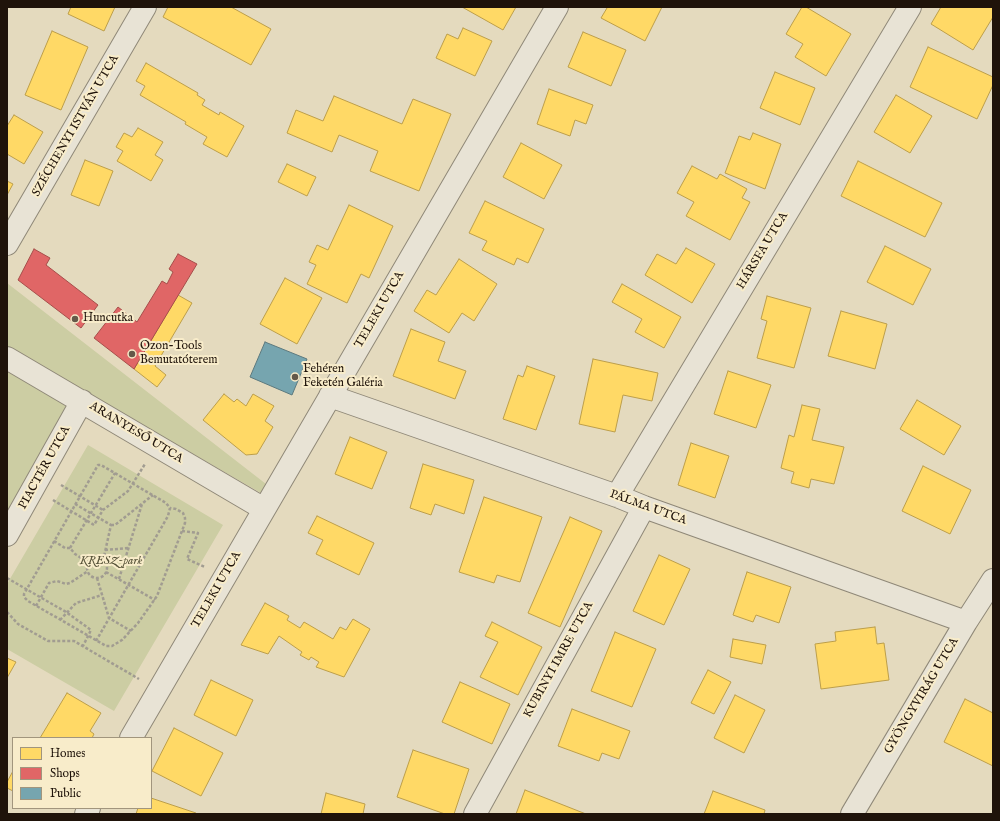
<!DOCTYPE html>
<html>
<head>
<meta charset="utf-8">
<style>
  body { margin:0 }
  #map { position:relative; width:1000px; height:821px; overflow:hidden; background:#e4dabe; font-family:"IM FELL English",serif }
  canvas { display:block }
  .frame { position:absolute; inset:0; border:8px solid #1f130a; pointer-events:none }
  .legend { position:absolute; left:12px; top:737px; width:140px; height:72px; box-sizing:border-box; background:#f8ecca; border:1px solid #a1957d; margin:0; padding:5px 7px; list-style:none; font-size:12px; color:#1f130a }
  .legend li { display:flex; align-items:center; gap:8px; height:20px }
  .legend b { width:20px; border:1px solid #a1957d }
</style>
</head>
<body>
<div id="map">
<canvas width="1000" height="821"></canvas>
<div class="frame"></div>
<ul class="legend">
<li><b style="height:11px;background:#ffd966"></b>Homes</li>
<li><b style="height:11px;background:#e06666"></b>Shops</li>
<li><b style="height:11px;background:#76a5af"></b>Public</li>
</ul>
</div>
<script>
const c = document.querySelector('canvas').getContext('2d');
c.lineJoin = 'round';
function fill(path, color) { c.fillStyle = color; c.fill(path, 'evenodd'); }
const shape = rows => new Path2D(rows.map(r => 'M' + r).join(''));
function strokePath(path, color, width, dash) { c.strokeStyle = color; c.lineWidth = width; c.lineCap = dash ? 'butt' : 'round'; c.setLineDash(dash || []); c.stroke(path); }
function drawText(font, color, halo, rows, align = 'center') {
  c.font = font + ' "IM FELL English",serif'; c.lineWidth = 4; c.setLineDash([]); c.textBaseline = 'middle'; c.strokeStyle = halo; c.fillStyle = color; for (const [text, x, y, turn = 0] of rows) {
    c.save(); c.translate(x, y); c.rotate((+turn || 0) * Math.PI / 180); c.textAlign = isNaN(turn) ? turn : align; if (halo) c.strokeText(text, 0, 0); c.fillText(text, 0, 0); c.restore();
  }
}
fill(shape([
  [7,283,266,484,261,493,80,389,7,517],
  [88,445,223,525,114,711,7,649,7,584]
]), '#cccda3');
const homes = shape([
  [71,7,115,7,104,31,68,14,71,7],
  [168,7,231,7,271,29,251,65,163,17,168,7],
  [462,7,516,7,503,30,462,7],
  [605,7,662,7,645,41,601,18,607,8,605,7],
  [802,7,806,7,851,34,826,76,795,57,803,44,786,34,802,7],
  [941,7,993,7,993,17,973,50,931,24,941,7],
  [463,28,492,41,475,76,436,58,447,34,458,39,463,28],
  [52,31,88,47,61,110,25,95,52,31],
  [583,32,626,50,611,86,568,67,583,32],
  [928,47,993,77,993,85,977,119,910,87,928,47],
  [146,63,198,93,197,95,205,100,202,105,219,115,220,112,244,126,227,157,203,144,207,137,185,124,186,122,140,95,145,86,136,81,146,63],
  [775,72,815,88,800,125,760,108,775,72],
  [549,89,593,105,586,124,575,120,570,136,537,124,549,89],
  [896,95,932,116,910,153,874,132,896,95],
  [334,96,402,124,413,99,451,114,419,191,370,171,378,151,339,135,332,152,287,133,296,110,323,121,334,96],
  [14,115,43,132,24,164,7,154,7,126,14,115],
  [138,128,163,142,155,155,163,160,151,181,117,161,123,151,116,147,124,133,132,137,138,128],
  [753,133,781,144,765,189,725,173,739,136,750,140,753,133],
  [521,143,562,165,544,199,503,177,521,143],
  [85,160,113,171,99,206,71,195,85,160],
  [858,161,942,203,925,237,841,196,858,161],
  [287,164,316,177,307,196,278,182,287,164],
  [692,166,717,179,720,174,747,189,742,198,750,202,730,240,686,216,694,202,677,193,692,166],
  [7,181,13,184,7,195,7,181],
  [485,201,544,229,528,263,517,258,514,265,482,250,487,241,469,233,485,201],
  [349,205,393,226,369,278,361,274,347,303,307,284,316,265,309,262,317,245,328,250,349,205],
  [885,246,931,269,913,305,867,282,885,246],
  [686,248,715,264,692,303,645,275,657,254,676,264,686,248],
  [459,259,497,284,474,321,462,313,449,333,414,311,427,290,436,295,459,259],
  [285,278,322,298,297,344,260,324,285,278],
  [622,284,681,317,664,348,635,332,642,319,612,302,622,284],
  [178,295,192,303,155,366,166,375,157,387,134,369,178,295],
  [767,296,811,308,794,368,757,358,767,321,761,319,767,296],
  [841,311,887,324,875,369,828,356,841,311],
  [411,329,445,342,438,361,466,371,455,399,393,376,411,329],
  [593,359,658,373,652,401,623,395,615,432,579,424,593,359],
  [527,366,555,376,536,430,503,419,518,375,523,377,527,366],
  [728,371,771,385,756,428,714,414,728,371],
  [224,394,234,402,237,399,246,406,253,394,274,406,265,421,273,427,257,454,246,455,203,420,224,394],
  [917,400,961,426,944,455,900,429,917,400],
  [802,405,820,409,812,440,844,447,834,484,811,479,809,488,791,483,794,472,781,468,789,435,794,437,802,405],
  [350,437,387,452,372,489,335,474,350,437],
  [691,443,729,456,715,498,678,485,691,443],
  [423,464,474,480,464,514,435,504,431,515,410,508,423,464],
  [923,466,971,490,950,534,902,511,923,466],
  [484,497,542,517,520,582,497,575,494,583,459,572,484,497],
  [317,516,374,543,359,575,316,554,323,540,308,533,317,516],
  [570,517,602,531,560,627,528,613,570,517],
  [659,555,690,569,664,625,633,611,659,555],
  [747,572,791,587,779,623,756,615,753,622,733,615,747,572],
  [265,603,289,616,287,620,300,628,304,622,333,639,340,627,346,630,353,619,370,629,344,677,316,667,319,662,311,657,309,660,300,655,302,652,279,636,268,654,241,645,265,603],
  [492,622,542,647,518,695,480,677,498,642,485,636,492,622],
  [875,627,877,644,884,643,889,680,821,689,815,644,836,641,835,632,875,627],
  [615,632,656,649,632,707,591,691,615,632],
  [733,639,766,645,762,664,730,657,733,639],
  [7,658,16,662,7,678,7,658],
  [708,670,731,682,714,714,691,703,708,670],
  [211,680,253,700,236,736,194,715,211,680],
  [460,682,510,704,492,744,442,722,460,682],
  [67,693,101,713,90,731,94,734,92,738,40,738,67,693],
  [735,695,765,710,744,753,714,738,735,695],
  [965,699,993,713,993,766,944,742,965,699],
  [572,709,630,731,619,759,602,753,599,761,558,746,572,709],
  [174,728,223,753,201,796,152,771,174,728],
  [413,750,469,769,454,814,445,814,397,797,413,750],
  [13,771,13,791,7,788,7,782,13,771],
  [525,790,586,814,516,814,525,790],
  [713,791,765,810,764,814,704,814,713,791],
  [326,793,365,804,363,814,321,814,326,793],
  [151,798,196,813,196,814,136,814,138,808,151,808,151,798]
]);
fill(homes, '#ffd966');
strokePath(homes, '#bc9e4a', 1);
const shops = shape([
  [34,249,50,258,46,265,98,305,81,328,18,280,34,249],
  [178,254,197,264,134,369,94,338,118,307,137,322,162,281,167,284,173,272,169,269,178,254]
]);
fill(shops, '#e06666');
strokePath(shops, '#a64d4a', 1);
const public = shape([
  [265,342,307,359,292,395,250,377,265,342]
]);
fill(public, '#76a5af');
strokePath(public, '#5c797e', 1);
const minor = shape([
  [7,244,145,7],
  [7,358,264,509],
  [330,396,617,496,644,507,966,622],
  [617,496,910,7],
  [7,535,82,401],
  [131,738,557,7],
  [86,814,89,808],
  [475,814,644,507],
  [852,814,966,622,993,580]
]);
strokePath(minor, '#8f8878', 24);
strokePath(shape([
  [61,485,103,510],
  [53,500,94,525,103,510,128,491,145,464],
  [75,504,111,525,103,561],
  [111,525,115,525,153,495],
  [182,531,198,533,187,559,205,567],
  [54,541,65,548,70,548,75,554,89,563],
  [70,548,115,473],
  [105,550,129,548],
  '87 568a10 10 0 1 1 20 0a10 10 0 1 1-20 0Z',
  [106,572,155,600],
  [7,578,66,612,91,630,83,646],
  [97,578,109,618,131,631],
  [119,579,142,504],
  [36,606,49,583,57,581,66,584,70,583,88,571],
  [7,612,18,624,48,641,74,641,139,679],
  [60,620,76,603,102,595],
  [96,641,168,516,170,508,166,503,101,465,98,465,24,594,24,597,28,601,106,646,112,646,122,640,138,623,157,596,185,523,185,518,183,513,176,509,170,508]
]), '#a19c91', 2.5, [3, 2]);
strokePath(minor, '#e8e3d5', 22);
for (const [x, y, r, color] of [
  [75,319,4,"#645949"],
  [132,354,4,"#645949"],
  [295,377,4,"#645949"]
]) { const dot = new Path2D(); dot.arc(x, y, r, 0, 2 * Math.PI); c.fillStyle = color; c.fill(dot); strokePath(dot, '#f8ecca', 1.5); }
drawText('12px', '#1f130a', '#f8ecca', [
  ["SZÉCHENYI ISTVÁN UTCA",76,126,-60],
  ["HÁRSFA UTCA",763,251,-59],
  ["TELEKI UTCA",380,310,-60],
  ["ARANYESŐ UTCA",136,433,31],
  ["PIACTÉR UTCA",45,468,-61],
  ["PÁLMA UTCA",648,508,20],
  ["TELEKI UTCA",217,590,-60],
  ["KUBINYI IMRE UTCA",559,660,-61],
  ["GYÖNGYVIRÁG UTCA",922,696,-59]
]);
drawText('12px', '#1f130a', '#f8ecca', [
  ["Huncutka",83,319],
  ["Ozon-Tools",140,347],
  ["Bemutatóterem",140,361],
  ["Fehéren",303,370],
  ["Feketén Galéria",303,384]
], 'left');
drawText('italic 12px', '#555138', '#f8ecca', [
  ["KRESZ-park",111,562]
]);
</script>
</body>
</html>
